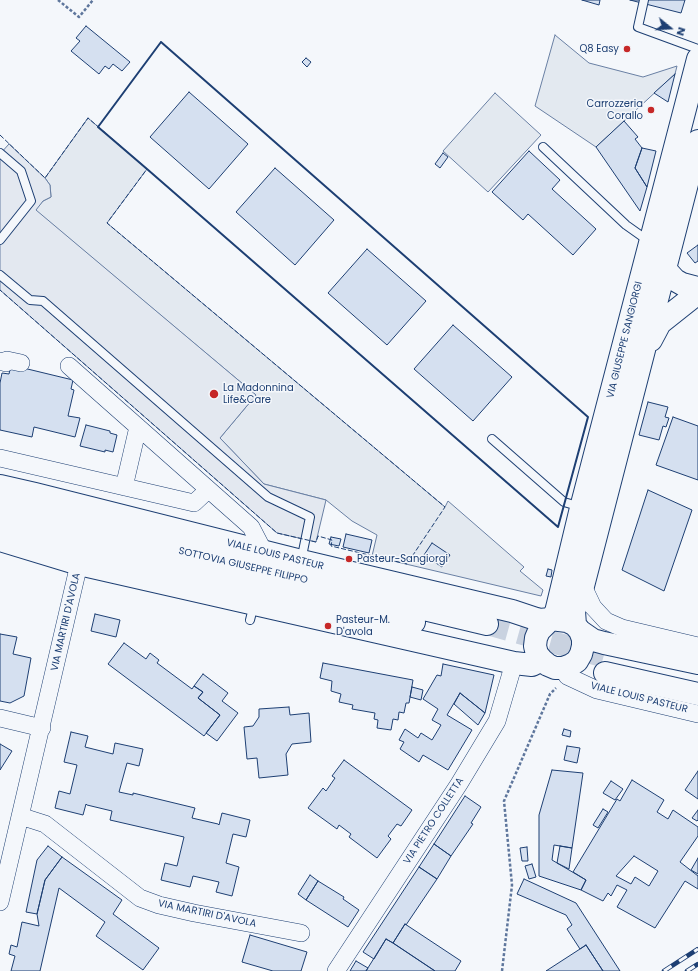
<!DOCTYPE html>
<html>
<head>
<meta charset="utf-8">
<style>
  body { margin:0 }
  #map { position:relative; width:698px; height:971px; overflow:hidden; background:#f4f7fb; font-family:Poppins,sans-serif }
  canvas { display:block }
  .north { position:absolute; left:650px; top:8px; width:40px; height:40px; -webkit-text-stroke:3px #f4f7fb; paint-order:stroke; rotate:108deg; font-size:11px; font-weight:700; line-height:16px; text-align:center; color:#1d3f73 }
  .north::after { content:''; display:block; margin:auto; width:14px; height:18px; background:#1d3f73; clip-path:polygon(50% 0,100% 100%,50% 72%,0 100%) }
</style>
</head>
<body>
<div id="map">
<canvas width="698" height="971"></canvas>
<div class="north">N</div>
</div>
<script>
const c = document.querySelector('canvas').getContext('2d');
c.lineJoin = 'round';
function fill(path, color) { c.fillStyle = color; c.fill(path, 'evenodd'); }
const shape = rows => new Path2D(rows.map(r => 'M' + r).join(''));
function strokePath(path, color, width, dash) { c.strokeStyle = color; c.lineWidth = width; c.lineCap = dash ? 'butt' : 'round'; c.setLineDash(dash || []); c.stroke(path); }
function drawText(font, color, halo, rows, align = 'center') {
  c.font = font + ' Poppins,sans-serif'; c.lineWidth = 3; c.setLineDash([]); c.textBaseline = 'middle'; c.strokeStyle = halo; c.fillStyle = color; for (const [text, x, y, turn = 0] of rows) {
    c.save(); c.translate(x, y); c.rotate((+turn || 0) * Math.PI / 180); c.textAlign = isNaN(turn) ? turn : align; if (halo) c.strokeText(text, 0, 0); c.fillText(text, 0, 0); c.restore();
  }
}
const green = shape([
  [555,35,589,63,643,77,677,66,675,74,596,147,535,106,555,35],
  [495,93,541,135,488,192,443,151,495,93],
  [88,118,147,169,107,223,445,507,448,501,524,567,520,571,543,590,541,596,372,556,377,535,352,521,326,500,264,484,220,438,256,395,35,210,43,201,51,197,50,185,45,178,88,118]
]);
fill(green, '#e3e9f0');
strokePath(green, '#687fa3', 1);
const parking = shape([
  [9,144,45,178,50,185,51,197,43,201,36,210,256,395,220,438,264,484,326,500,316,542,277,533,0,290,0,154,9,144]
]);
fill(parking, '#e3e8f0');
strokePath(parking, '#687fa3', 1);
const building = shape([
  [582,0,600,0,599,5,582,0],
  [630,0,685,0,681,13,630,0],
  [86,26,130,62,122,71,113,64,109,69,105,66,99,74,71,51,80,41,76,38,86,26],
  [306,58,311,62,307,67,302,62,306,58],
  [675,74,668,102,654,93,675,74],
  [189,92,248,144,209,189,150,137,189,92],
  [624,121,638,137,635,139,642,148,635,168,647,187,640,211,596,147,624,121],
  [642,148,656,151,647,187,635,168,642,148],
  [529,151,560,180,552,189,596,229,573,255,528,214,523,220,492,192,529,151],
  [443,153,448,157,440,168,435,164,443,153],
  [275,168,334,220,295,265,236,212,275,168],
  [698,245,698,261,695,263,687,253,698,245],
  [367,249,426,301,387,345,328,293,367,249],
  [453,325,512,377,473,421,414,369,453,325],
  [11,365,73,380,71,389,74,390,68,416,80,418,75,437,34,427,32,437,0,430,0,383,2,373,9,374,11,365],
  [648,402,668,407,665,417,669,418,666,427,663,426,659,440,639,435,648,402],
  [673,417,698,426,698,480,656,465,673,417],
  [86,425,110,431,110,433,117,435,113,452,105,450,105,452,80,446,86,425],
  [648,490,692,510,664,591,622,570,648,490],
  [346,534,372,540,369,553,343,547,346,534],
  [331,537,341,539,339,546,329,544,331,537],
  [432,543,450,555,442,567,424,555,432,543],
  [548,569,552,570,551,577,546,576,548,569],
  [95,614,120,620,116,637,91,631,95,614],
  [0,634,17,637,13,654,31,658,24,696,10,703,0,701,0,634],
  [124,643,146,659,150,653,159,660,157,663,192,689,194,686,203,692,198,698,220,715,204,736,108,664,124,643],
  [323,663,413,680,409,703,406,703,404,713,399,712,398,720,393,719,391,730,377,728,378,720,374,719,375,713,352,709,353,705,339,702,341,694,331,691,332,681,320,678,323,663],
  [443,664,494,675,485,713,460,693,447,715,472,730,448,770,423,755,419,762,400,749,404,742,399,740,405,729,418,738,421,733,432,740,441,725,432,720,438,709,423,699,437,675,441,676,443,664],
  [203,674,228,693,222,701,238,713,217,741,206,733,220,715,198,698,203,692,194,686,203,674],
  [412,687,423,690,421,700,410,697,412,687],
  [460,693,485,713,478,725,454,704,460,693],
  [289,707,290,715,309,713,311,742,292,744,286,754,288,775,259,778,257,758,247,759,244,727,253,726,259,717,259,709,289,707],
  [564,729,571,731,570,737,562,735,564,729],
  [71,732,88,736,85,747,113,754,115,743,143,749,139,766,127,763,119,792,133,795,133,793,195,808,192,818,218,824,219,825,222,813,250,820,246,837,233,834,226,863,239,867,232,896,216,892,219,882,193,876,190,887,161,880,165,863,177,866,184,837,110,820,112,811,87,805,86,804,83,815,55,808,59,791,70,794,77,765,64,762,71,732],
  [0,744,12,751,0,770,0,744],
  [567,746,580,748,577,763,564,760,567,746],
  [344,760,412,810,401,826,397,824,388,836,391,839,377,858,349,837,351,834,339,825,337,829,308,808,323,788,326,791,335,778,332,776,344,760],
  [552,770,583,773,572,848,554,845,552,860,586,880,581,890,539,876,539,815,552,770],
  [698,771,698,799,685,790,698,771],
  [632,780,664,800,657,812,668,819,673,810,698,827,698,836,680,862,698,876,698,889,685,881,655,928,617,907,627,890,617,885,611,896,608,893,603,901,581,890,586,880,573,872,617,799,620,801,632,780],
  [634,856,658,871,649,886,635,877,631,884,616,876,634,856],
  [611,781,623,789,615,800,603,793,611,781],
  [465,796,481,807,471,823,473,824,451,856,434,844,465,796],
  [603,809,608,812,598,828,593,825,603,809],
  [698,810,698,820,697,821,692,818,698,810],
  [434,844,451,856,437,879,419,867,434,844],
  [48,846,62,857,45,880,37,914,26,912,37,860,48,846],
  [560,846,572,848,569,869,557,863,560,846],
  [527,847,528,861,522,861,520,848,527,847],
  [62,857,122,900,113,914,159,948,143,970,96,936,105,922,59,888,40,971,11,971,15,956,9,954,11,945,17,947,22,922,39,926,37,914,45,880,62,857],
  [698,858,698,874,691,870,698,858],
  [532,864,536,877,529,879,525,866,532,864],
  [419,867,437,879,406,925,405,924,393,943,386,939,374,959,363,952,419,867],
  [310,875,318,881,306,900,298,894,310,875],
  [524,879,576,903,620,971,603,971,586,945,580,949,567,929,572,925,566,915,517,894,524,879],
  [318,881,344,897,343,899,359,910,348,927,306,900,318,881],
  [405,924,461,961,455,971,435,971,393,943,405,924],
  [250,935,307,952,301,971,273,971,242,962,250,935],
  [386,939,393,943,435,971,366,971,386,939],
  [586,945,603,971,546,971,580,949,586,945],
  [356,961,368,968,366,971,350,971,356,961]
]);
fill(building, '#d5e0f0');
strokePath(building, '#1d3f73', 1);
strokePath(shape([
  [487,624,609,658]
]), '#c9d2e0', 22, [22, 11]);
const lane = shape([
  [644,0,638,27,698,49],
  [543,147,626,225,650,242],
  [0,153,21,171,31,201,0,240],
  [0,275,30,300,43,301,268,497,310,517,301,561],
  [492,439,564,502,581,507],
  [250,620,254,604]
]);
const street = shape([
  [0,361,6,363,7,360,21,363],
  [69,366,251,527,264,552],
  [0,458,194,503,208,490],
  [124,487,138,427],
  [583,586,593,607,606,621,622,628,698,646],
  [563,668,567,676,597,690,698,714],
  [0,718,42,728],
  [20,816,45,824,140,898,159,905,194,913,301,933],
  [0,902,79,564],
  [336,971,459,784,497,721,514,663]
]);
const secondary = shape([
  [665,269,675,280,682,284,698,288],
  [651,340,660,323,698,293],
  [0,486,35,494,301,561,512,611,539,620,551,619,567,621,575,625,580,631,583,639,583,646,581,654,577,661,571,665,563,668,555,668,548,665,542,660,537,654,535,646,536,638,539,631,551,619,556,612,558,604,581,508,698,59],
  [0,508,487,624],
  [0,528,38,534,414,622],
  [0,540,79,564,514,663,532,665,542,660],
  [575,625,574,611,583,586,698,141],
  [580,631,593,640,604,643,698,663],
  [605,673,698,694]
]);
strokePath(lane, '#1d3f73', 10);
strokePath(street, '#1d3f73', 18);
strokePath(secondary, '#1d3f73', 24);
strokePath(shape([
  [58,0,79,17,93,0],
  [502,971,512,885,504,801,550,694,556,688]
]), '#5e769c', 2.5, [3, 2]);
strokePath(lane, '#f4f7fb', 8);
strokePath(street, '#f4f7fb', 17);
strokePath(secondary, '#f4f7fb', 22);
const rail = shape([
  [664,971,698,949],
  [687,971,698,964]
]);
strokePath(rail, '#1d3f73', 4.5);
strokePath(rail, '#f4f7fb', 3, [9]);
strokePath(shape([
  [0,135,45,178,88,118,147,169,107,223,445,507,407,564,331,546,332,540,318,536,316,542,277,533,0,290]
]), '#1d3f73', 1, [5, 2]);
strokePath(shape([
  [161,42,588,417,558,527,147,169,98,127,161,42]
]), '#1d3f73', 2);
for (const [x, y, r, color] of [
  [627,49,4,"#c62828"],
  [651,110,4,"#c62828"],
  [214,394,5,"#c62828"],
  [349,559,4,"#c62828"],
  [328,626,4,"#c62828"]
]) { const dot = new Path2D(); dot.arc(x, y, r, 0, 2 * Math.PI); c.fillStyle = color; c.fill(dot); strokePath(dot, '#f4f7fb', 1.5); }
drawText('10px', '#1d3f73', '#f4f7fb', [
  ["Q8 Easy",619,49,"right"],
  ["Carrozzeria",643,104,"right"],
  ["Corallo",643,116,"right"],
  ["La Madonnina",223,388],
  ["Life&Care",223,400],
  ["Pasteur-Sangiorgi",357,559],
  ["Pasteur-M.",336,620],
  ["D'avola",336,632]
], 'left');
drawText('10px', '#1d3f73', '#f4f7fb', [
  ["VIA GIUSEPPE SANGIORGI",625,340,-76],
  ["VIALE LOUIS PASTEUR",275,555,14],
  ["SOTTOVIA GIUSEPPE FILIPPO",243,566,13],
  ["VIA MARTIRI D'AVOLA",66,622,-77],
  ["VIALE LOUIS PASTEUR",639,698,14],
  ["VIA PIETRO COLLETTA",434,821,-57],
  ["VIA MARTIRI D'AVOLA",207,914,12]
]);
</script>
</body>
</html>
